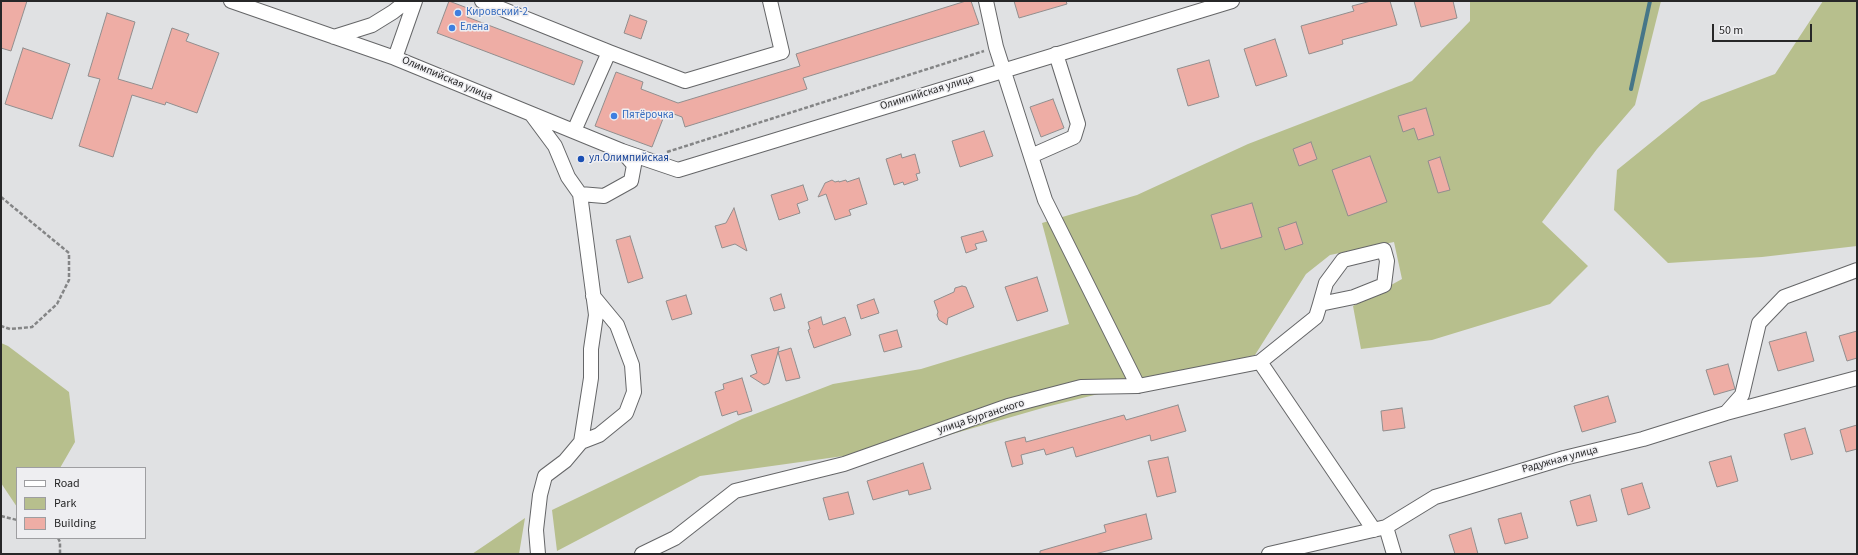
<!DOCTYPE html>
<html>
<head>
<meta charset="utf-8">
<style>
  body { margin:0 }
  #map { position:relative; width:1858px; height:555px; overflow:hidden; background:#e0e1e3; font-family:"Source Sans 3",sans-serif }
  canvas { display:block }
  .frame { position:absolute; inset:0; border:2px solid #272728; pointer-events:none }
  .legend { position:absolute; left:16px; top:467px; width:130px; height:72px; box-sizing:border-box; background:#eeeef1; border:1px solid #9e9ea1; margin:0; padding:5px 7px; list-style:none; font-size:12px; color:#272728 }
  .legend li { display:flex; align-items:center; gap:8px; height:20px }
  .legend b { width:20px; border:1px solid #9e9ea1 }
  .scale { position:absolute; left:1712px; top:24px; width:100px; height:18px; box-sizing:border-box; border:2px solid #272728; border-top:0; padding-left:5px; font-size:12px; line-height:14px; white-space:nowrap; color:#272728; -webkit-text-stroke:3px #eeeef1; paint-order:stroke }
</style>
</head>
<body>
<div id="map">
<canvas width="1858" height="555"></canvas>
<div class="frame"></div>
<ul class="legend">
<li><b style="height:5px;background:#fff"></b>Road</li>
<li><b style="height:11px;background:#b7bf8d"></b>Park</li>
<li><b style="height:11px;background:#eeada5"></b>Building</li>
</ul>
<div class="scale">50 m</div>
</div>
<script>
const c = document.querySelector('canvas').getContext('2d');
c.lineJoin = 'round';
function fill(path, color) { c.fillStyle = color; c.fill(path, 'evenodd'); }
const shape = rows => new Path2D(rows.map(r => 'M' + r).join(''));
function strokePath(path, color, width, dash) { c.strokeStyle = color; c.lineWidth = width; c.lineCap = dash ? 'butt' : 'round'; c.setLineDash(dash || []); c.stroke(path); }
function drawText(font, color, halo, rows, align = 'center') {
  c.font = font + ' "Source Sans 3",sans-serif'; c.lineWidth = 3; c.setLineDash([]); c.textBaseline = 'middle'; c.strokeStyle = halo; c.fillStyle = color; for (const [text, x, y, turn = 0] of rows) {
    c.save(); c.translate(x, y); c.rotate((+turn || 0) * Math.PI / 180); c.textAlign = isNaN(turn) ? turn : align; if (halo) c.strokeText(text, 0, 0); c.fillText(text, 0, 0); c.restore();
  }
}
fill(shape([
  [1470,1,1661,1,1635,105,1597,149,1542,222,1588,266,1550,304,1432,340,1361,349,1353,306,1402,279,1394,242,1330,255,1306,274,1255,355,1046,407,942,437,858,454,700,476,557,551,552,510,742,419,833,384,921,369,1069,324,1042,223,1137,195,1248,144,1412,81,1470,21],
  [1823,1,1857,1,1857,246,1762,257,1668,263,1614,210,1617,170,1701,102,1775,74],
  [1,343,8,346,69,392,75,442,60,468,17,468,17,507,1,483],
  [525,518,519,554,472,554]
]), '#b7bf8d');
strokePath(shape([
  [1631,89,1650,1]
]), '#467688', 4);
const building = shape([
  [1,1,27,1,11,51,1,48,1,1],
  [449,1,470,9,467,17,583,61,574,85,437,33,449,1],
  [966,1,971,1,979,24,803,78,807,89,685,127,682,117,666,111,652,147,595,126,616,72,643,82,641,89,678,103,800,66,796,54,966,1],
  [1014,1,1066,1,1067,4,1019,18,1014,1],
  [1371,1,1390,1,1397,25,1342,40,1343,44,1309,54,1301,26,1354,11,1352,6,1371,1],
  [1414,1,1453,1,1457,18,1421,27,1414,1],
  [107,13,135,22,118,79,152,89,172,28,189,34,186,41,219,53,197,113,166,102,165,105,132,95,113,157,79,146,100,79,88,76,107,13],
  [630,15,647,21,641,39,624,33,630,15],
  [1275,39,1287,76,1256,86,1244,49,1275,39],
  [23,48,70,64,52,119,5,104,23,48],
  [1209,60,1219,97,1188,106,1177,69,1209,60],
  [1053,99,1064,128,1041,137,1030,107,1053,99],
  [1426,108,1434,135,1418,140,1414,128,1403,132,1398,116,1426,108],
  [984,131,993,156,960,167,952,141,984,131],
  [1311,142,1317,159,1299,166,1293,149,1311,142],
  [901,154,902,158,915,154,920,173,916,174,918,180,904,185,903,182,894,185,886,159,901,154],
  [1370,156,1387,202,1348,216,1332,170,1370,156],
  [1440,157,1450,190,1438,193,1428,161,1440,157],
  [859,178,867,204,849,210,851,215,835,220,826,194,818,197,825,183,832,180,835,182,839,181,839,182,846,180,847,182,859,178],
  [803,185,808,200,797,204,800,213,779,220,771,195,803,185],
  [1252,203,1262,237,1221,249,1211,215,1252,203],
  [734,208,747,251,735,244,722,248,715,226,726,223,734,208],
  [1296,222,1303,244,1285,250,1278,228,1296,222],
  [983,231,987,241,975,244,977,249,966,253,961,237,983,231],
  [630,236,643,278,628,283,616,240,630,236],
  [1037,277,1048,311,1017,321,1005,287,1037,277],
  [962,286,966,287,974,307,948,318,947,325,939,320,937,315,938,312,934,301,954,292,955,288,962,286],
  [781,294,785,308,774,311,770,298,781,294],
  [686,295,692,314,672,320,666,301,686,295],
  [874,299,879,313,861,319,857,305,874,299],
  [821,317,823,325,845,317,851,335,814,348,808,330,810,329,808,322,821,317],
  [897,330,902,347,884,352,879,335,897,330],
  [1857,331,1857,358,1847,361,1839,336,1857,331],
  [1806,332,1814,361,1778,371,1769,342,1806,332],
  [779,347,778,352,791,348,800,378,786,381,778,352,769,383,764,385,750,376,757,373,751,355,779,347],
  [1728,364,1735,389,1714,395,1706,370,1728,364],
  [742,378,752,411,738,415,737,411,722,416,715,392,724,389,723,384,742,378],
  [1608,396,1616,422,1582,432,1574,406,1608,396],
  [1178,405,1186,431,1151,441,1150,435,1076,457,1073,447,1046,455,1044,449,1021,455,1023,464,1012,467,1005,442,1025,437,1026,442,1124,415,1126,420,1178,405],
  [1402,408,1405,428,1383,431,1381,411,1402,408],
  [1857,425,1857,449,1846,452,1840,430,1857,425],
  [1805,428,1813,454,1791,460,1784,434,1805,428],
  [1731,456,1738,481,1717,487,1709,462,1731,456],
  [1168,457,1176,492,1157,497,1148,461,1168,457],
  [923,463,931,489,909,495,908,490,873,500,867,481,923,463],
  [1642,483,1650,508,1628,515,1621,489,1642,483],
  [848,492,854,514,829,520,823,498,848,492],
  [1590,495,1597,521,1577,526,1570,501,1590,495],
  [1521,513,1528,538,1505,544,1498,519,1521,513],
  [1146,514,1152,539,1095,554,1040,554,1040,551,1106,532,1104,525,1146,514],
  [1471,528,1478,554,1455,554,1449,535,1471,528]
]);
fill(building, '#eeada5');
strokePath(building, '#918e8e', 1);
const minor = shape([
  [231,1,395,58],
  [415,1,395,58,622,151,678,170,1232,1],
  [482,1,609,52,574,131],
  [986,1,996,47,1045,200,1138,386],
  [334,37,372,25,393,12,407,1],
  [609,52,685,81,782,52,770,1],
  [532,115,555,146,568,177,580,194,604,196,631,181,634,165,622,151],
  [1031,156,1074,137,1078,124,1056,54],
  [1260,362,1374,530],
  [1726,413,1742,395,1759,323,1784,297,1857,270],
  [581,442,599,435,626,413,634,392,632,365,617,325,593,296],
  [1386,527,1394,554],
  [538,554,536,530,540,495,545,476,565,461,581,442,591,378,591,349,596,315,580,194],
  [642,554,675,538,735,491,844,464,1008,406,1081,387,1138,386,1260,362,1316,317,1320,304,1354,297,1384,285,1387,261,1384,250,1343,260,1326,283,1320,304],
  [1269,554,1386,527,1435,497,1564,458,1643,439,1726,413,1857,378]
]);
strokePath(minor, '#656668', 16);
strokePath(shape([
  [667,152,984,51],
  [1,197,69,253,69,280,57,304,32,327,10,329,1,326],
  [1,516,17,520],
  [58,538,60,542,60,554]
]), '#848586', 2.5, [4, 2]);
strokePath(minor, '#fff', 14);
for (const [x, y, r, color] of [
  [458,13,4,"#3f7fe0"],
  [452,28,4,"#3f7fe0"],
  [614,116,4,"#3f7fe0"],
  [581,159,4,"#1a4fb4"]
]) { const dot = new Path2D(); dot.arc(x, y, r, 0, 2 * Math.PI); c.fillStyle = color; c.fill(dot); strokePath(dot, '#eeeef1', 1.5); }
drawText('11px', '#366cbe', '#eeeef1', [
  ["Кировский-2",466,13],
  ["Елена",460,28],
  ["Пятёрочка",622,116]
], 'left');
drawText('11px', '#272728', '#eeeef1', [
  ["Олимпийская улица",447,79,23],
  ["Олимпийская улица",927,93,-17],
  ["улица Бурганского",981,417,-18],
  ["Радужная улица",1560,460,-15]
]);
drawText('11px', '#164399', '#eeeef1', [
  ["ул.Олимпийская",589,159]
], 'left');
</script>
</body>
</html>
